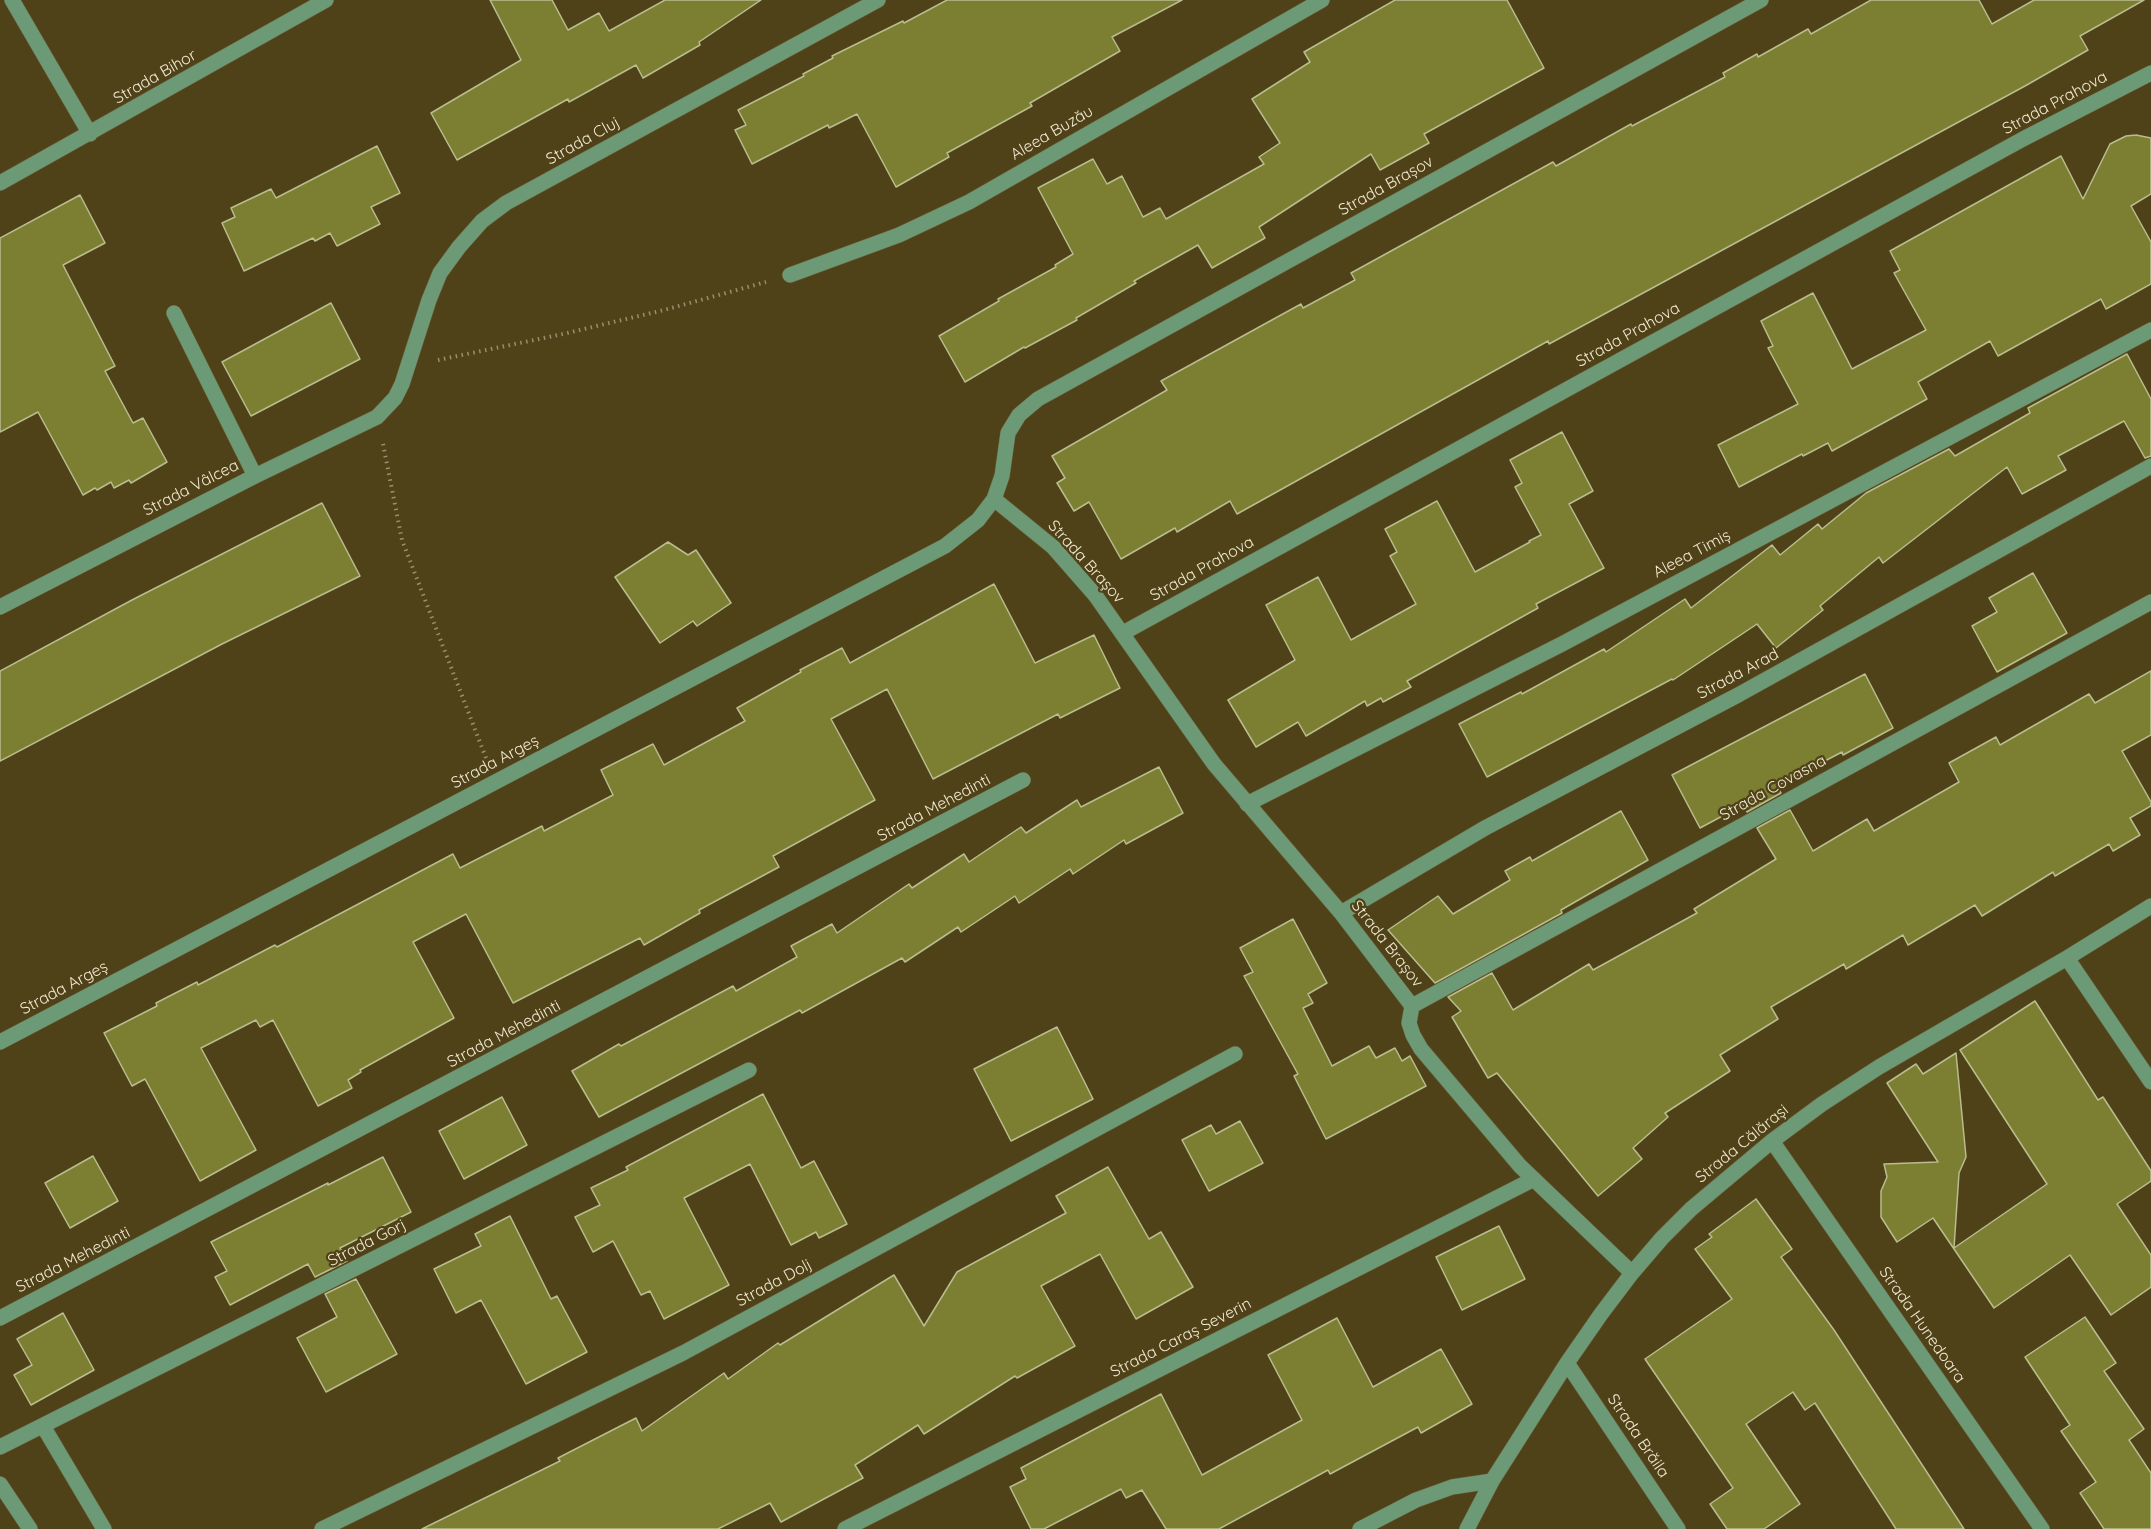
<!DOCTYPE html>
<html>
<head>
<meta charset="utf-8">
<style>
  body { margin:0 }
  canvas { display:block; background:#504218 }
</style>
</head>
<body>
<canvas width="2151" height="1529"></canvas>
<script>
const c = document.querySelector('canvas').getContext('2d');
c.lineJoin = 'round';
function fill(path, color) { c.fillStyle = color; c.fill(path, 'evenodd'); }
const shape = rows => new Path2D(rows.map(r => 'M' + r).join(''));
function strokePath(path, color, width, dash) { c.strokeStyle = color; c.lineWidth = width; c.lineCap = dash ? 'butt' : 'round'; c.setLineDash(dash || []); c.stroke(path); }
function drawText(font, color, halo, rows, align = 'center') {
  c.font = font + ' Quicksand,sans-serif'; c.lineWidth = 4.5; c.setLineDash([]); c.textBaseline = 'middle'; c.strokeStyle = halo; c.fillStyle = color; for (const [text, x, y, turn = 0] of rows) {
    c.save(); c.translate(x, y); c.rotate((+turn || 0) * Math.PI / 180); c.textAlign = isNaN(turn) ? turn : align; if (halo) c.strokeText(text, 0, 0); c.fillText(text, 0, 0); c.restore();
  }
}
const building = shape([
  [490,0,552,0,568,30,599,13,609,31,665,0,761,0,699,42,700,45,643,78,636,65,569,102,568,99,457,160,431,113,521,60,490,0],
  [947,0,1182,0,1112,37,1120,51,1030,103,1032,106,947,153,949,157,896,187,857,114,829,128,828,125,752,164,735,130,746,125,738,110,804,76,803,74,833,58,832,56,903,21,904,23,947,0],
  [1395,0,1507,0,1544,68,1424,134,1429,143,1380,170,1371,154,1259,227,1265,238,1212,268,1198,245,1134,281,1136,283,1076,318,1077,320,1025,348,1024,347,965,382,939,336,999,301,998,299,1056,267,1055,265,1073,254,1038,188,1093,159,1107,184,1122,176,1143,217,1160,208,1166,219,1264,164,1259,157,1280,143,1252,99,1310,62,1304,52,1395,0],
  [1871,0,1979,0,1992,24,2034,0,2144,0,2080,36,2088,50,2025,86,1549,344,1548,341,1237,514,1230,501,1177,532,1175,528,1121,559,1089,502,1074,511,1057,483,1065,478,1052,456,1167,390,1161,381,1301,304,1303,308,1355,280,1351,273,1553,162,1556,166,1631,124,1632,126,1725,77,1723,73,1757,54,1758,57,1808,29,1811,34,1871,0],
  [2136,135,2151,138,2151,194,2131,206,2151,242,2151,284,2106,309,2101,299,1998,356,1990,341,1918,382,1927,399,1832,451,1828,443,1803,456,1802,454,1739,487,1718,445,1798,404,1768,348,1773,346,1761,321,1813,293,1852,369,1926,330,1894,273,1900,270,1890,251,2061,156,2083,199,2110,144,2126,136,2136,135],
  [377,146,400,193,371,207,380,224,337,246,330,233,315,241,313,238,244,271,222,223,235,217,231,208,271,189,276,198,377,146],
  [80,195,105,243,63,265,115,366,105,371,133,423,143,418,167,462,131,483,129,480,114,488,111,482,97,490,95,488,83,495,38,412,0,432,0,238,80,195],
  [331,303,360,359,251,416,222,362,331,303],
  [2127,354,2151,399,2151,456,2145,458,2124,421,2058,456,2066,470,2022,494,2007,467,1883,563,1879,557,1820,606,1823,610,1776,648,1757,624,1673,680,1672,679,1487,777,1459,724,1521,692,1522,694,1604,649,1606,652,1685,599,1691,608,1772,545,1780,555,1818,524,1822,529,1866,493,1949,449,1955,456,2030,413,2028,408,2127,354],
  [1562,432,1593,491,1569,504,1604,568,1536,604,1538,608,1407,681,1411,687,1383,702,1381,698,1367,706,1365,701,1306,736,1298,722,1256,747,1228,700,1295,660,1266,605,1318,577,1351,640,1416,604,1390,556,1397,552,1385,529,1437,501,1475,572,1530,542,1529,541,1541,535,1515,487,1522,483,1510,460,1562,432],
  [322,503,360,576,222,644,0,761,0,671,132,600,322,503],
  [668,542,688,555,696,550,731,603,697,626,693,621,660,643,615,577,668,542],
  [2033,573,2067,633,1997,672,1972,626,1997,612,1989,598,2033,573],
  [994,584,1035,663,1094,635,1120,688,1060,718,1058,714,933,779,887,689,831,719,875,800,773,856,779,867,699,910,700,913,644,945,640,938,513,1003,466,914,413,942,454,1018,360,1070,361,1072,348,1080,352,1088,318,1106,273,1020,260,1027,256,1020,201,1048,256,1150,200,1181,145,1079,132,1086,104,1033,157,1006,156,1003,197,982,198,985,275,945,277,947,453,854,460,868,542,826,544,831,613,795,601,770,653,744,664,765,745,721,737,708,801,672,800,670,842,648,850,663,994,584],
  [2151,671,2151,735,2122,751,2151,802,2151,806,2130,818,2140,835,2113,851,2109,844,2055,876,2053,872,1982,916,1975,905,1908,945,1903,935,1846,969,1844,964,1771,1007,1778,1019,1720,1055,1730,1071,1665,1113,1668,1117,1633,1148,1642,1159,1598,1196,1497,1073,1488,1078,1452,1017,1461,1011,1448,997,1492,973,1513,1010,1589,964,1593,970,1697,913,1694,909,1776,859,1757,828,1790,810,1813,851,1867,819,1874,831,1959,782,1949,763,1996,737,2000,745,2089,694,2095,703,2151,671],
  [1865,674,1893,728,1843,755,1842,752,1777,786,1781,793,1747,812,1743,805,1700,828,1672,775,1865,674],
  [1159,767,1183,813,1126,844,1124,840,1073,874,1070,869,1019,903,1015,896,961,932,958,927,905,962,902,958,802,1013,800,1010,599,1117,572,1071,619,1044,621,1046,733,986,736,991,797,957,791,946,832,924,837,933,909,884,912,888,964,854,969,862,1021,827,1026,833,1077,800,1081,807,1159,767],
  [1621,811,1648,860,1561,910,1562,913,1435,983,1388,930,1438,896,1453,914,1510,880,1505,871,1530,857,1532,861,1621,811],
  [1293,919,1327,983,1308,994,1313,1003,1303,1008,1332,1066,1369,1046,1376,1058,1395,1048,1402,1061,1410,1056,1426,1086,1326,1139,1294,1076,1298,1074,1244,976,1253,972,1240,948,1293,919],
  [2035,1001,2098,1100,2103,1097,2151,1171,2151,1181,2117,1204,2151,1255,2151,1287,2111,1315,2070,1255,1994,1308,1933,1218,1897,1242,1881,1217,1881,1191,1887,1177,1884,1164,1938,1162,1887,1083,1916,1064,1923,1074,1956,1053,1966,1157,1959,1173,1954,1248,2047,1184,1960,1050,2035,1001],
  [1057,1027,1093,1099,1011,1141,974,1069,1057,1027],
  [763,1094,801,1168,814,1161,847,1224,819,1238,816,1232,791,1245,750,1164,684,1198,729,1285,664,1319,650,1291,641,1295,613,1241,593,1252,575,1217,600,1205,591,1188,628,1170,626,1167,763,1094],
  [502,1097,527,1145,464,1179,439,1131,502,1097],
  [1240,1121,1263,1163,1209,1191,1182,1140,1211,1125,1216,1134,1240,1121],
  [93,1156,118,1201,70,1228,45,1183,93,1156],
  [383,1157,411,1212,340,1248,347,1261,315,1277,308,1264,230,1305,215,1277,227,1271,211,1242,328,1183,328,1185,383,1157],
  [1108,1167,1149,1239,1161,1232,1193,1287,1136,1319,1100,1254,1041,1286,1075,1346,1017,1378,1015,1376,924,1434,918,1425,855,1465,863,1478,781,1522,770,1503,718,1529,422,1529,560,1461,558,1458,636,1418,642,1431,724,1373,728,1379,778,1343,780,1345,894,1275,924,1326,957,1272,1066,1213,1056,1196,1108,1167],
  [1756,1199,1792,1249,1781,1257,1834,1330,1964,1529,1896,1529,1815,1403,1805,1410,1793,1392,1746,1424,1800,1504,1764,1529,1727,1529,1710,1504,1733,1488,1645,1359,1732,1299,1695,1249,1712,1237,1709,1234,1756,1199],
  [510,1216,551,1299,557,1296,587,1352,526,1384,481,1300,456,1313,434,1269,481,1246,475,1234,510,1216],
  [1499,1226,1525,1279,1462,1310,1436,1257,1499,1226],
  [356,1279,397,1354,326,1392,297,1338,337,1317,325,1294,356,1279],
  [63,1313,94,1370,31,1405,14,1375,32,1365,17,1339,63,1313],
  [2085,1317,2116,1363,2104,1371,2144,1429,2129,1440,2151,1473,2151,1529,2104,1529,2080,1493,2096,1482,2061,1431,2070,1425,2025,1357,2085,1317],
  [1337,1318,1373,1387,1441,1349,1472,1404,1421,1433,1418,1427,1330,1474,1328,1470,1219,1529,1166,1529,1142,1490,1126,1498,1121,1489,1044,1529,1031,1529,1010,1487,1026,1479,1021,1468,1161,1394,1202,1475,1302,1420,1268,1355,1337,1318]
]);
fill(building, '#7c7f31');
strokePath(building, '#b9bd8f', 1.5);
const minor = shape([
  [12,0,90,134],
  [0,183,326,0],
  [790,275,899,235,969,202,1322,0],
  [174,313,255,476],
  [994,499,1053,547,1095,595,1214,764,1341,913,1412,1006,1409,1023,1413,1035,1421,1049,1520,1166,1632,1273],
  [0,607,255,476,377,417,395,398,402,384,429,300,440,273,459,247,482,221,506,203,878,0],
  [1123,633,2023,139,2151,73],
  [1247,804,1562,644,2151,330],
  [1341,913,1485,828,1738,695,2151,466],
  [2067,958,2151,1082],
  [1412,1006,2151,602],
  [0,1042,945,546,978,520,994,499,1002,476,1008,433,1019,415,1038,399,1761,0],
  [1772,1141,2042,1529],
  [0,1318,1023,780],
  [1567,1363,1678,1529],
  [43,1426,104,1529],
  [0,1447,749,1070],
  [0,1484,30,1529],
  [322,1529,683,1353,1235,1054],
  [845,1529,1534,1179],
  [1360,1529,1416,1500,1452,1487,1492,1481],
  [1467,1529,1492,1481,1567,1363,1601,1314,1632,1273,1662,1238,1691,1209,1772,1141,1822,1104,1879,1067,2067,958,2151,906]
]);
strokePath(minor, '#6d6039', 16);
strokePath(shape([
  [438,360,563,334,664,310,766,282],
  [383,444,402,540,486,758]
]), '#998e6d', 4, [1.5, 4.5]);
strokePath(minor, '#6c9a77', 15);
drawText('16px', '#f0e8d1', '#504218', [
  ["Strada Bihor",155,77,-30],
  ["Strada Prahova",2055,103,-28],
  ["Aleea Buzău",1052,133,-30],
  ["Strada Cluj",583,141,-29],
  ["Strada Brașov",1386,186,-29],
  ["Strada Prahova",1628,335,-29],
  ["Strada Vâlcea",191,488,-27],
  ["Aleea Timiș",1692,554,-28],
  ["Strada Brașov",1086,562,48],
  ["Strada Prahova",1202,569,-29],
  ["Strada Arad",1738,674,-28],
  ["Strada Argeș",495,762,-28],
  ["Strada Covasna",1773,788,-29],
  ["Strada Mehedinti",934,808,-28],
  ["Strada Brașov",1387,944,52],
  ["Strada Argeș",64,988,-28],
  ["Strada Mehedinti",504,1034,-28],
  ["Strada Călărași",1742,1144,-39],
  ["Strada Gorj",367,1243,-27],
  ["Strada Mehedinti",73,1260,-27],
  ["Strada Dolj",774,1283,-28],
  ["Strada Hunedoara",1922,1325,55],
  ["Strada Caraș Severin",1181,1338,-27],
  ["Strada Brăila",1638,1436,56]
]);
</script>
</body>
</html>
